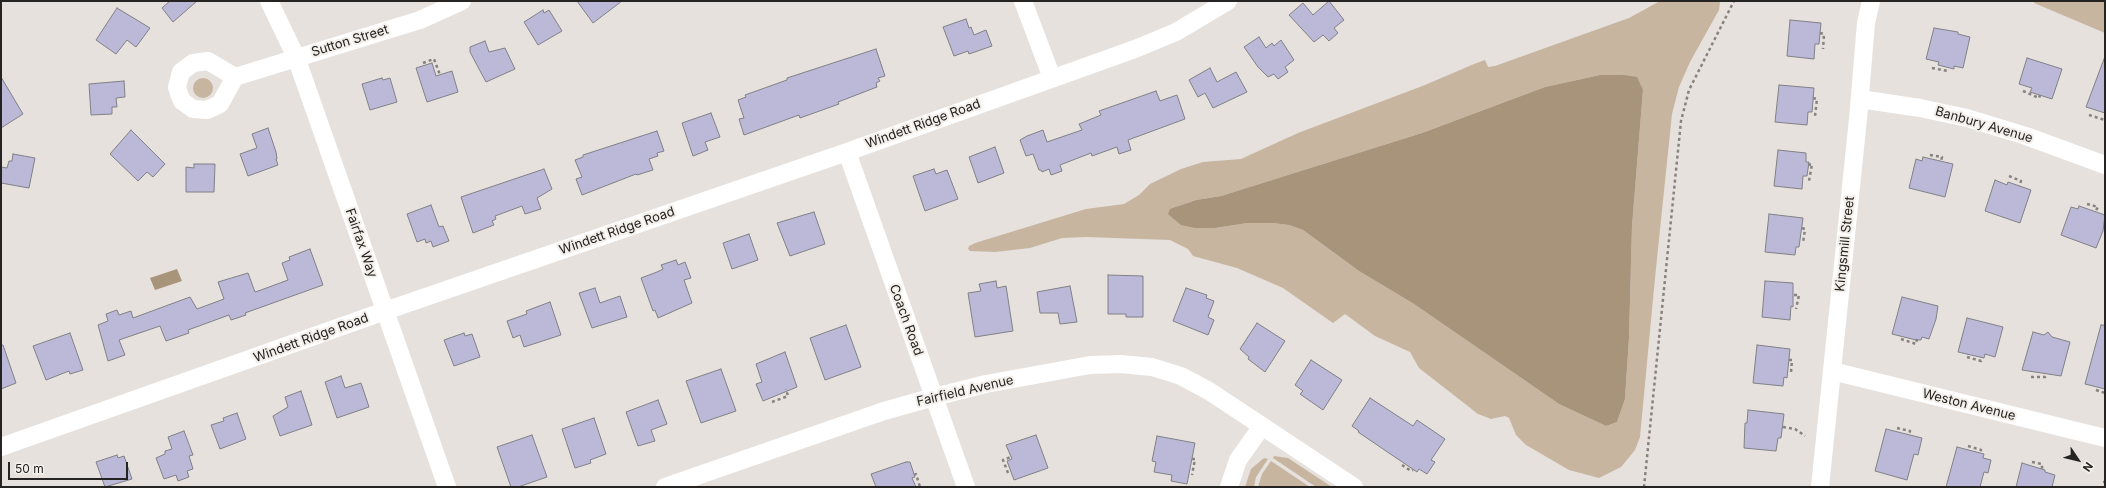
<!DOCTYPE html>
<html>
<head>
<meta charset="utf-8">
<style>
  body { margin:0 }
  #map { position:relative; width:2106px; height:488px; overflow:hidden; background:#e6e1dd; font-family:Inter,sans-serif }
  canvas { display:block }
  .frame { position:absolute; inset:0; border:2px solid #262422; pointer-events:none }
  .north { position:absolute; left:2058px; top:440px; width:40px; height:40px; -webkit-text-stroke:3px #f3efea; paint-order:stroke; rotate:125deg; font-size:11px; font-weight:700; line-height:16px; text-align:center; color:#262422 }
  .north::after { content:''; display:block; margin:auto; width:14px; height:18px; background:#262422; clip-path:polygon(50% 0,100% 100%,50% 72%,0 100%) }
  .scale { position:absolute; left:8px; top:462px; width:120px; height:18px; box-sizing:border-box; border:2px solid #262422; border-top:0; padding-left:5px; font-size:12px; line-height:14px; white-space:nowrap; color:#262422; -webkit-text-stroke:3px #f3efea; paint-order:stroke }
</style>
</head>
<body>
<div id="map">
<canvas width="2106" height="488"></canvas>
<div class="frame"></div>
<div class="north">N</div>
<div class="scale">50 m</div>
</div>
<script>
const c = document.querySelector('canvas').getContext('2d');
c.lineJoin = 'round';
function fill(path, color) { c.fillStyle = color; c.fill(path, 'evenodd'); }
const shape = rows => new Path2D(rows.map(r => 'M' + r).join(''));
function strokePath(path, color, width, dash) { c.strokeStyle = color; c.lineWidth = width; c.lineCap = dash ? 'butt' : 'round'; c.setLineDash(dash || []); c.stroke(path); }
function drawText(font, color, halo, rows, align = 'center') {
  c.font = font + ' Inter,sans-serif'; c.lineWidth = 4; c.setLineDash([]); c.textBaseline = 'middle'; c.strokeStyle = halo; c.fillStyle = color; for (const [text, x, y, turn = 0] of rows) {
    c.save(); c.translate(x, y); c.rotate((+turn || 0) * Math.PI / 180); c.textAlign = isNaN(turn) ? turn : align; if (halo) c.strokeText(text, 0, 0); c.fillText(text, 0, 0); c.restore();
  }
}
fill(shape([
  [1660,1,1719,1,1720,3,1719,10,1690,62,1679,87,1672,114,1655,278,1640,437,1635,450,1621,467,1599,478,1569,470,1526,445,1516,435,1509,418,1505,416,1491,419,1478,414,1419,368,1410,352,1375,336,1345,314,1333,323,1283,288,1237,268,1193,256,1188,249,1170,240,1086,237,1062,238,1030,248,995,252,970,251,968,249,969,246,975,243,1086,209,1124,204,1139,195,1150,184,1181,169,1203,162,1241,159,1298,133,1425,85,1474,64,1485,60,1488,67,1495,66,1629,18],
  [1600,75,1643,90,1632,226,1629,338,1625,399,1617,422,1606,426,1559,404,1414,304,1359,271,1303,230,1289,225,1272,223,1248,223,1215,228,1179,206,1196,200,1221,196,1422,133,1545,87],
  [2035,1,2105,1,2105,33,2034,3],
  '193 88a10 10 0 1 1 20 0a10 10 0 1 1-20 0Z',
  [1274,456,1288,458,1332,487,1316,487,1273,458],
  [1264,458,1268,459,1256,477,1254,487,1245,487,1251,469],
  [1271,461,1310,487,1258,487,1262,474]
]), '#c7b5a0');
fill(shape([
  [1600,75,1623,75,1637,77,1643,90,1632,226,1629,338,1625,399,1617,422,1606,426,1559,404,1414,304,1359,271,1303,230,1289,225,1272,223,1248,223,1215,228,1195,228,1181,225,1168,214,1170,209,1196,200,1221,196,1422,133,1545,87],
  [177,269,182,281,155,290,150,278]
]), '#a8937b');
const building = shape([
  [170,1,197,1,173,22,162,8,170,1],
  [577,1,622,1,593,23,577,1],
  [1329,1,1344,20,1334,28,1338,33,1329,41,1323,35,1314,42,1289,15,1303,3,1313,15,1329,1],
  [117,8,150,28,136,47,127,40,116,54,96,40,117,8],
  [543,10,544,13,549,10,562,31,538,45,524,22,543,10],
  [966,19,969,28,971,27,974,35,986,30,992,46,969,54,968,51,954,56,943,27,966,19],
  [1790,20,1821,23,1819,44,1815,44,1814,59,1787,56,1790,20],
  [1934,28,1958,32,1958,34,1970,37,1963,68,1954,66,1954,69,1938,65,1939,62,1926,59,1934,28],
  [1259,37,1266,48,1272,43,1274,46,1281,40,1294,60,1285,67,1288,72,1278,79,1274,74,1268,77,1258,67,1244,47,1259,37],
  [485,41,489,52,505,48,515,69,486,82,470,52,470,47,485,41],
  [876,49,885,76,878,78,880,81,876,83,877,87,838,102,839,104,800,118,799,115,744,135,739,119,744,118,738,100,746,97,745,95,787,80,787,78,876,49],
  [2027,58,2062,69,2052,99,2030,92,2032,88,2019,84,2027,58],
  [2104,59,2105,59,2105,113,2086,107,2104,59],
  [432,63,436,76,452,71,458,92,427,102,416,68,432,63],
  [1210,68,1217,82,1236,72,1247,92,1213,108,1205,93,1198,97,1189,80,1210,68],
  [1,77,23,114,1,128,1,77],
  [382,78,383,80,390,78,397,102,370,110,362,84,382,78],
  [124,81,125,97,116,98,117,107,112,107,112,114,91,115,89,84,124,81],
  [1779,85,1814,88,1812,112,1808,112,1807,125,1775,122,1779,85],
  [1156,91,1160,101,1177,95,1185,119,1128,140,1131,150,1119,154,1117,147,1092,156,1091,153,1060,165,1062,171,1051,175,1049,169,1042,172,1041,170,1039,170,1033,154,1026,156,1020,140,1027,136,1043,130,1047,142,1082,130,1079,124,1101,115,1099,111,1156,91],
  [711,113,720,137,705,142,708,150,693,156,682,123,711,113],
  [268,128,276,152,277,159,276,159,278,165,248,176,240,154,257,148,252,134,268,128],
  [131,130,165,164,153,177,147,172,138,181,110,154,131,130],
  [657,131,664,151,657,153,658,156,649,159,653,170,637,175,636,174,582,195,576,179,582,177,575,160,583,157,583,155,657,131],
  [995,147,1004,173,978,183,969,157,995,147],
  [1778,150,1806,153,1806,162,1809,162,1807,176,1803,176,1802,189,1774,186,1778,150],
  [13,154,35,158,29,188,1,183,1,167,7,168,9,161,12,161,13,154],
  [1923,157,1953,164,1945,197,1909,188,1916,159,1922,161,1923,157],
  [194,164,215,164,214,192,186,192,186,167,194,168,194,164],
  [544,169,552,189,537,198,541,209,525,214,522,206,495,216,496,219,492,221,494,225,473,233,461,197,544,169],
  [934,169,936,174,947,170,958,199,925,211,913,176,934,169],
  [1995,180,2007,185,2008,182,2031,190,2020,223,1985,211,1995,180],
  [431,205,439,227,443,226,449,241,433,247,431,241,426,243,425,239,417,242,407,214,431,205],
  [2079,206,2105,215,2103,231,2096,248,2061,235,2071,207,2078,209,2079,206],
  [814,212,825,244,790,256,777,223,814,212],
  [1769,214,1803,218,1799,247,1796,247,1795,255,1765,252,1769,214],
  [749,234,758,260,732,269,723,243,749,234],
  [310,249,323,285,245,313,246,315,231,320,229,315,188,330,189,333,166,341,160,326,119,340,125,355,108,361,98,325,108,321,106,314,117,310,119,315,131,311,133,318,190,297,197,309,224,299,218,282,248,273,255,292,261,290,288,280,282,263,290,260,289,257,310,249],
  [676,260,678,265,685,262,691,278,684,280,692,303,658,318,655,310,653,311,641,278,657,272,663,269,661,265,676,260],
  [1108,275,1143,276,1143,317,1126,317,1126,314,1108,314,1108,275],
  [996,281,997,288,1006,286,1013,331,975,337,968,293,981,291,979,284,996,281],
  [1765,281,1793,283,1793,307,1791,306,1790,320,1762,317,1765,281],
  [1070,286,1077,322,1060,324,1058,313,1040,313,1037,292,1070,286],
  [595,288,600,303,620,296,627,317,592,328,579,293,595,288],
  [1186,288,1207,295,1206,298,1214,301,1208,317,1214,320,1208,335,1173,321,1186,288],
  [1902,297,1938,306,1936,319,1929,339,1922,337,1921,340,1916,340,1892,334,1902,297],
  [550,302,561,335,524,347,520,335,513,338,507,321,527,314,526,311,550,302],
  [1967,318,2003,327,1995,357,1985,354,1984,358,1958,352,1967,318],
  [1257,323,1285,341,1265,372,1248,359,1249,357,1240,349,1257,323],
  [846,325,861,367,825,380,810,338,846,325],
  [2101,325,2105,325,2105,389,2085,384,2101,325],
  [2033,332,2044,335,2048,332,2052,337,2070,342,2061,376,2022,370,2033,332],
  [70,333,83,370,70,374,69,371,46,380,33,346,70,333],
  [464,333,465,336,472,334,480,357,454,366,444,340,464,333],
  [1,345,3,345,16,383,1,389,1,345],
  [1757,345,1790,349,1787,378,1784,377,1783,386,1753,383,1757,345],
  [785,352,797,387,763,401,756,384,762,382,756,364,785,352],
  [1311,360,1342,380,1323,410,1300,394,1303,391,1295,385,1311,360],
  [721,369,736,411,701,423,686,381,721,369],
  [341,376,345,388,361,383,369,407,337,418,325,382,341,376],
  [301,391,312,425,280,436,273,416,288,407,285,397,301,391],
  [1370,398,1413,426,1417,420,1445,439,1431,460,1435,462,1427,474,1419,469,1417,472,1358,432,1359,431,1352,426,1370,398],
  [658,400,667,424,651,430,655,441,638,446,626,412,658,400],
  [1748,410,1784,414,1781,438,1778,438,1776,451,1744,448,1745,423,1747,423,1748,410],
  [237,413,246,439,220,449,211,425,224,421,223,418,237,413],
  [594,418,606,454,590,460,591,463,575,468,562,429,594,418],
  [1886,429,1922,438,1918,455,1914,454,1907,480,1875,471,1886,429],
  [184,431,193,455,189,456,193,469,187,471,189,477,178,481,176,475,164,479,156,458,165,454,165,451,172,449,168,437,184,431],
  [532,435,547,477,518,487,511,487,497,447,532,435],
  [1036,435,1048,468,1014,480,1007,461,1012,459,1006,445,1036,435],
  [1157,436,1195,443,1187,484,1171,481,1172,475,1154,472,1156,462,1152,461,1157,436],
  [1957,447,1984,454,1983,458,1991,460,1988,473,1984,472,1980,487,1946,487,1957,447],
  [117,455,118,458,124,456,132,479,105,487,96,462,117,455],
  [906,462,910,462,915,477,912,478,916,487,876,487,871,474,906,462],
  [2022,463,2045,470,2045,472,2055,475,2052,487,2016,487,2022,463]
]);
fill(building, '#bbb9d7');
strokePath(building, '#808086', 1);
strokePath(shape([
  [1820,33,1824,34,1823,49],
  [423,63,434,59,440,75],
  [1932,68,1948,71,1949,70],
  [2023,91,2039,98,2040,95],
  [1813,98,1817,99,1815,116],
  [2089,115,2105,120],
  [1930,155,1942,157,1941,161],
  [1808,165,1812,164,1809,181],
  [2009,176,2021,181,2019,186],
  [2087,204,2098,207,2095,212],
  [1802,228,1805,229,1803,243],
  [1794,295,1799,295,1796,309],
  [1901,339,1916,344,1917,339],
  [1967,357,1981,361,1982,357],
  [1789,360,1792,360,1791,372],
  [2031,377,2045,377,2047,375],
  [2096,390,2105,393],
  [772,402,788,396,786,389],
  [1783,427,1795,429,1805,436],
  [1897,428,1910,431,1909,434],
  [1968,446,1981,450,1979,453],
  [1192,459,1195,459,1192,475],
  [2032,462,2042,464,2042,469],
  [1402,465,1411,471,1413,470],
  [1008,473,1003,460,1011,457],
  [914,475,916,474,920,487],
  [2103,482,2105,482],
  [1644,487,1681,121,1689,90,1734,1]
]), '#86827f', 2.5, [3, 3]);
strokePath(shape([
  [269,1,296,57,447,487],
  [1023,1,1052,78],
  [235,77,220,104,207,110,193,109,182,101,179,94,177,87,181,72,193,63,208,61,235,77,420,20,462,1],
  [1860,99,1920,108,1967,118,2026,136,2105,165],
  [847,152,966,487],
  [1832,371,2105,438],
  [1,447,385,311,847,152,1135,49,1176,32,1228,1],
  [665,487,884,411,934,397,986,384,1090,365,1121,364,1152,367,1181,376,1209,391,1354,487],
  [1229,487,1238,460,1262,426],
  [1820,487,1858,119,1866,23,1871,1]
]), '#fff', 18);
drawText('13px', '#262422', '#f3efea', [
  ["Sutton Street",350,41,-17],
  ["Windett Ridge Road",923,124,-20],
  ["Banbury Avenue",1984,125,16],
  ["Windett Ridge Road",617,231,-19],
  ["Fairfax Way",361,243,71],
  ["Kingsmill Street",1845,244,-84],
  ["Coach Road",906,320,70],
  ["Windett Ridge Road",311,338,-20],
  ["Fairfield Avenue",965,391,-13],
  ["Weston Avenue",1969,405,14]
]);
</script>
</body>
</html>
